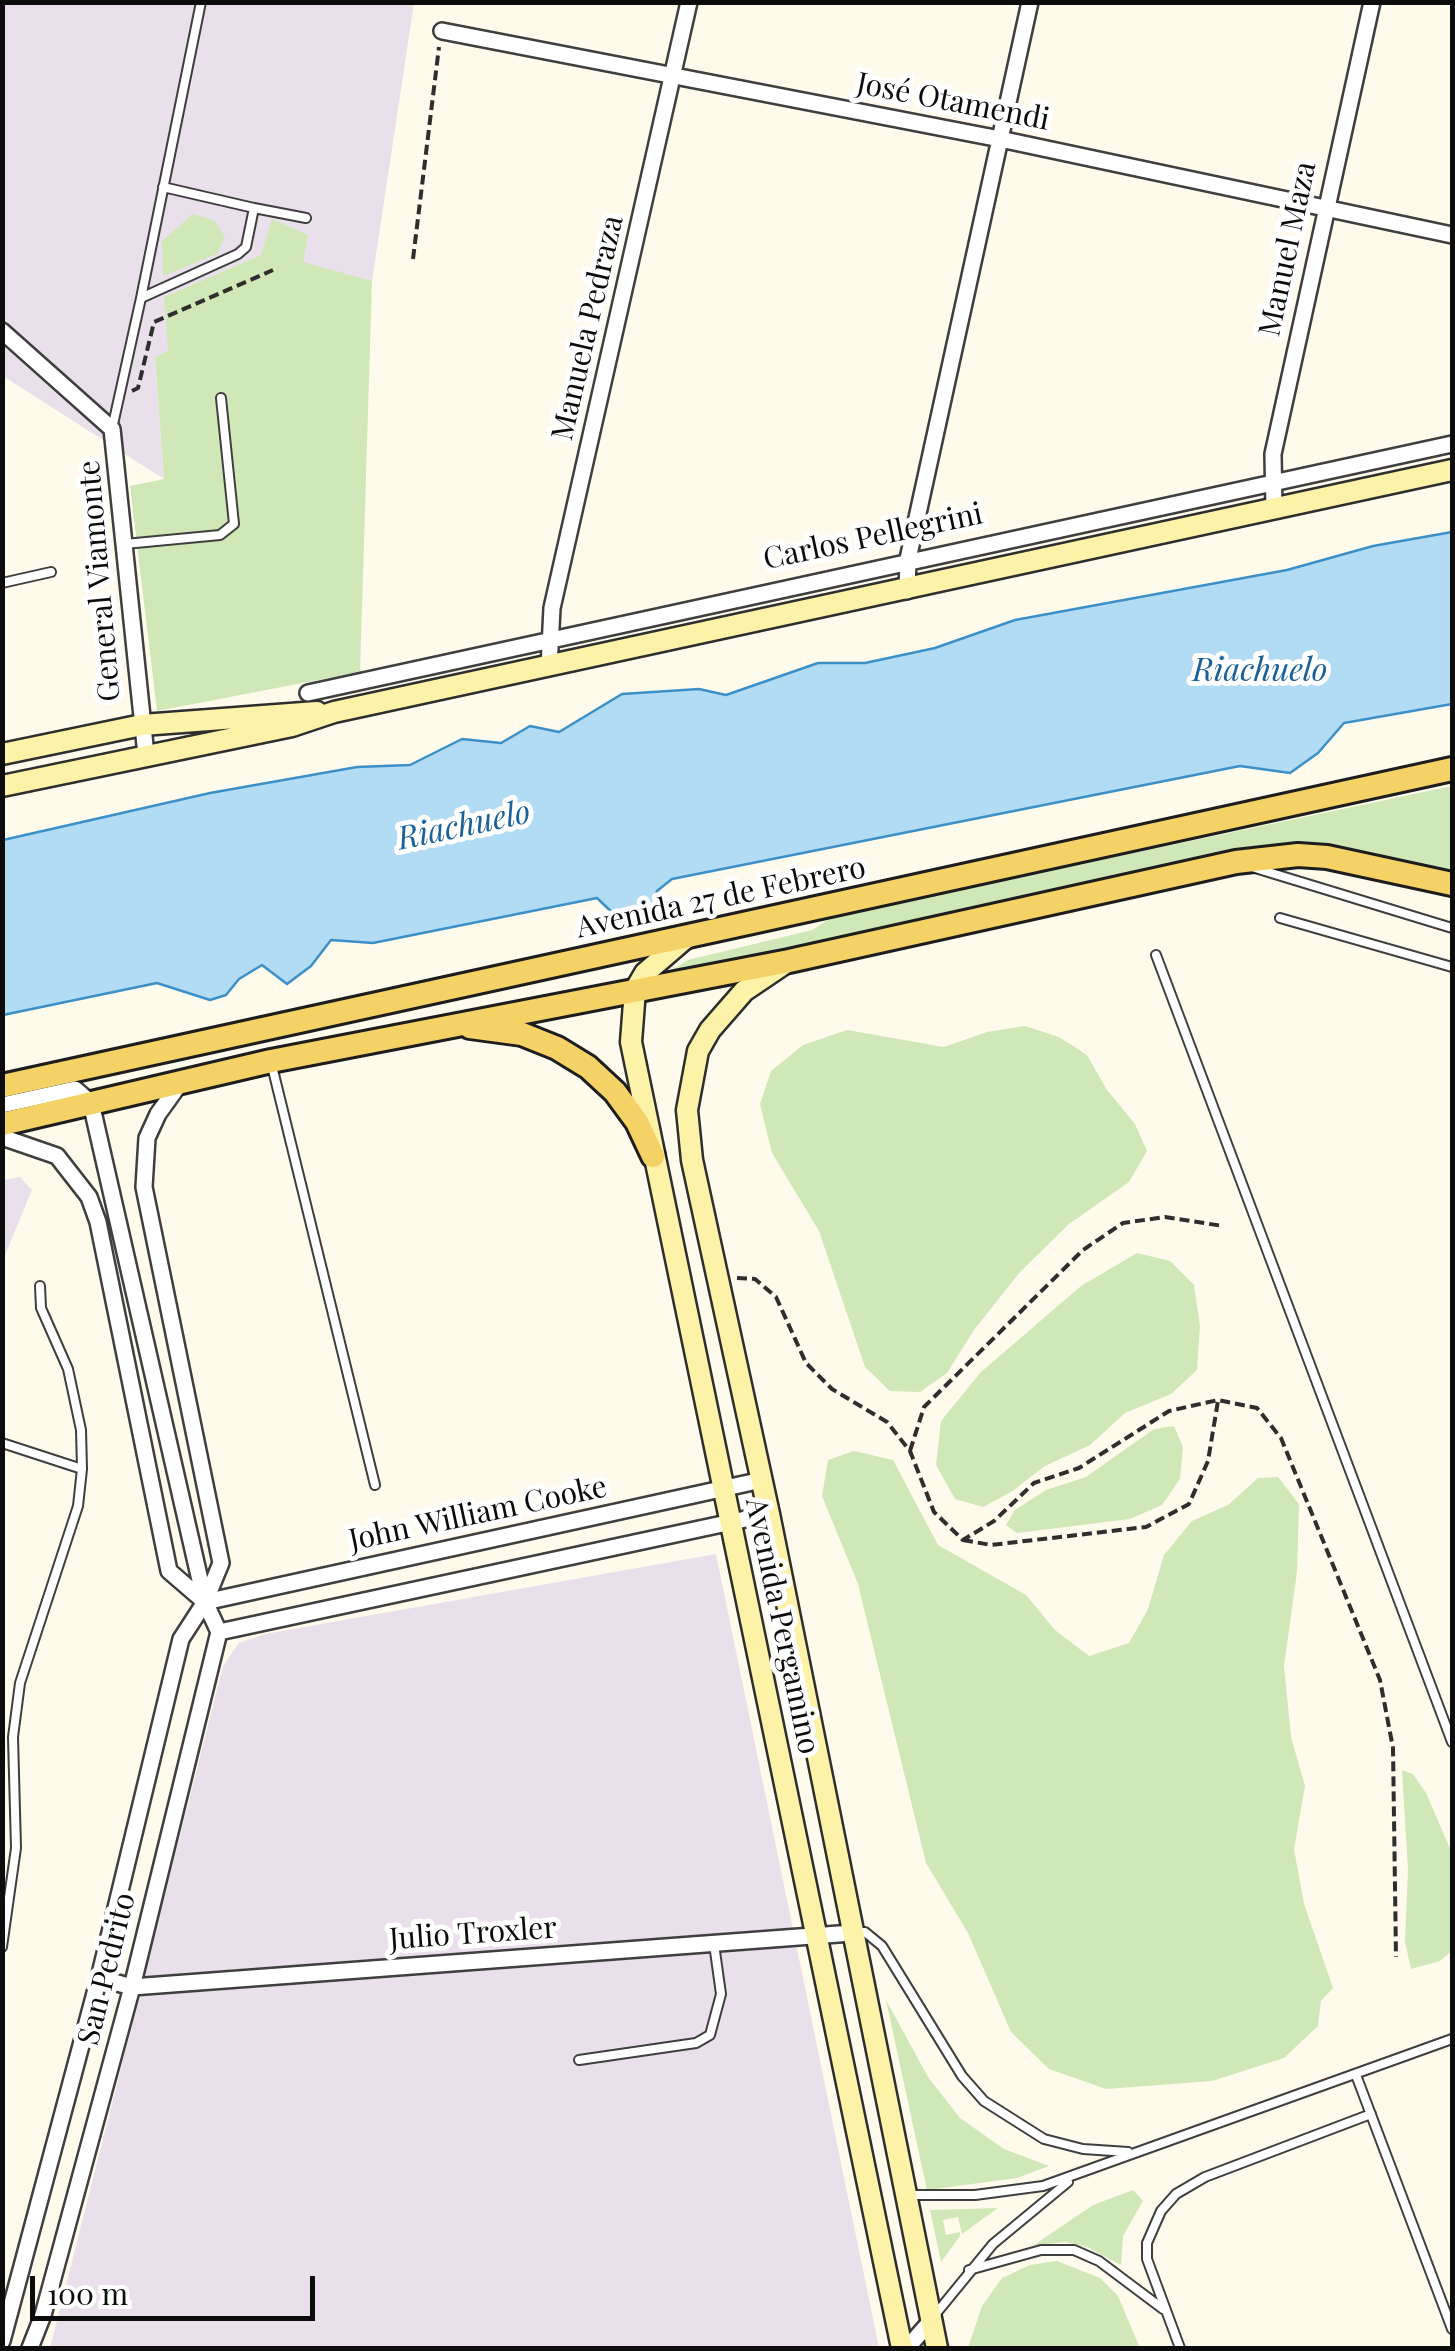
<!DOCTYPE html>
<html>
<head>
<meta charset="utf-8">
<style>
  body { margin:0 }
  #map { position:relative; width:1455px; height:2351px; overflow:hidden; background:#fefbec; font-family:"Playfair Display",serif }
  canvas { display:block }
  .frame { position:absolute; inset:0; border:5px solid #0c0c0c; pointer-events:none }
  .scale { position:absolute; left:30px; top:2276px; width:285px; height:45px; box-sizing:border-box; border:5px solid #0c0c0c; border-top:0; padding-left:12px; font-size:30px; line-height:35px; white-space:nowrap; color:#0c0c0c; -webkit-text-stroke:8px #fff; paint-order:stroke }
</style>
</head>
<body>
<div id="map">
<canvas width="1455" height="2351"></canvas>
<div class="frame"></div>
<div class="scale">100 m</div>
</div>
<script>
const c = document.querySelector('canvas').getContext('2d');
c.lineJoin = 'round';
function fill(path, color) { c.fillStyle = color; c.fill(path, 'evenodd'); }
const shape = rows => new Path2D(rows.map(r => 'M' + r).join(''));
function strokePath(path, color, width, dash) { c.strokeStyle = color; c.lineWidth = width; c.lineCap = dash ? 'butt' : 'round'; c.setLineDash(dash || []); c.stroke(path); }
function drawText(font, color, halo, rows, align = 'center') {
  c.font = font + ' "Playfair Display",serif'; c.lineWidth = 10; c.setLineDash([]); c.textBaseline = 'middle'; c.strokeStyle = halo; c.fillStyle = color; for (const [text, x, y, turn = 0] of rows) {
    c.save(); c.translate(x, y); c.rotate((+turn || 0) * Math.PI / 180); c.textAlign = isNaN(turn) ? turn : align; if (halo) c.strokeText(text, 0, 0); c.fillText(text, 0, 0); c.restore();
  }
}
fill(shape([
  [2,3,414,3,372,281,261,255,165,297,168,350,155,359,164,479,3,376],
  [20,1177,32,1190,3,1260,3,1180],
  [716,1554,879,2348,50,2348,223,1666,239,1643,265,1634]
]), '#eae0eb');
fill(shape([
  [193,214,214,220,225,237,217,254,163,276,162,241],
  [272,219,308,235,303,262,372,281,360,672,157,711,130,486,164,479,155,358,168,350,164,297,261,255],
  [1452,786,1452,875,1346,849,1277,847,666,974,688,960,812,930,834,916],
  [1025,1026,1059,1037,1087,1055,1107,1090,1135,1124,1147,1151,1129,1182,1069,1224,1020,1272,974,1330,947,1373,920,1392,890,1391,865,1367,819,1231,772,1153,760,1104,771,1071,803,1045,847,1030,944,1047,987,1032],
  [1137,1253,1170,1261,1194,1285,1200,1326,1197,1370,1171,1394,1125,1413,1090,1445,1045,1466,1011,1492,983,1507,955,1499,936,1465,941,1421,981,1372,1081,1286],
  [1174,1426,1183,1447,1180,1479,1162,1505,1130,1519,1017,1533,1006,1525,1015,1510,1046,1490,1086,1477,1154,1429],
  [854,1451,893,1460,938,1545,1026,1595,1055,1630,1089,1656,1129,1643,1148,1609,1164,1555,1192,1521,1228,1505,1258,1478,1278,1477,1299,1504,1297,1572,1284,1666,1291,1737,1305,1786,1294,1849,1304,1904,1333,1988,1321,2001,1318,2026,1284,2058,1212,2081,1106,2089,1049,2069,1011,2032,968,1933,926,1863,858,1584,822,1496,828,1460],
  [1402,1770,1413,1774,1426,1793,1452,1853,1452,1951,1440,1961,1411,1969,1405,1942,1408,1870],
  [886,2000,928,2077,960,2118,1004,2149,1049,2166,1017,2178,927,2190],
  [1133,2190,1143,2201,1123,2236,1121,2265,1087,2247,1066,2242,1034,2245,1093,2205],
  [998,2208,962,2234,958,2217,943,2220,946,2235,960,2232,960,2236,941,2262,930,2210],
  [1057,2261,1100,2278,1118,2296,1140,2348,968,2348,982,2306,1002,2278,1030,2265]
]), '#d0e7b7');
const water = shape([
  [1452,532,1452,704,1344,723,1318,753,1290,773,1240,766,672,879,657,891,650,916,620,920,597,898,373,943,331,940,311,966,287,984,262,965,239,979,226,995,210,1000,157,983,3,1015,3,840,210,793,357,767,410,765,462,739,501,743,530,726,559,732,622,694,699,689,726,695,818,663,865,663,935,648,1015,620,1287,570,1373,546,1452,532]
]);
fill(water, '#b2dbf4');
strokePath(water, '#3c90c8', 2.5);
const lane = shape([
  [163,187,254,208],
  [141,298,201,2],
  [112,429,141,298,238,254,246,247,254,208,306,218],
  [125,544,220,535,234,524,221,398],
  [2,583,51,572],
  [1255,868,1452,928],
  [1280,918,1452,967],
  [1156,955,1452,1742],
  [271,1062,375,1485],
  [2,1443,82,1469],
  [855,1932,865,1932,882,1946,962,2076,984,2101,1044,2139,1083,2149,1128,2152],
  [2,1947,16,1848,13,1737,20,1683,78,1506,82,1469,81,1430,68,1369,41,1308,40,1286],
  [579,2060,696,2043,710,2035,721,1994,714,1944],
  [1356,2075,1452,2329],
  [910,2195,975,2195,1043,2186,1452,2039],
  [969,2270,1041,2250,1074,2250,1099,2261,1163,2309],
  [934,2316,993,2244,1068,2182],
  [1180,2348,1147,2259,1147,2243,1161,2211,1176,2194,1205,2177,1371,2114]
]);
const street = shape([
  [442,31,1000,139,1452,235],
  [2,331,112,429,146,755],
  [1274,510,1273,454,1372,2],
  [907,591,908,559,1030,2],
  [549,667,552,608,689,2],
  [308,693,1452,444],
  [2,1105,75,1089,91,1103,205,1602,219,1632,132,1987,43,2315,30,2348],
  [2,1137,57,1156,89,1197,98,1222,169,1571,205,1602],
  [205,1602,762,1480],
  [219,1632,769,1514],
  [99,1978,132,1987,852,1933],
  [2,2341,99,1978,181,1639,205,1602,221,1563,144,1187,147,1138,158,1114,181,1082],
  [907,2348,931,2321]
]);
const secondary = shape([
  [2,754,142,725,317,712],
  [2,786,292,726,334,712,1452,470],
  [687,937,645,973,635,990,631,1042,902,2348],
  [787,962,744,991,710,1030,698,1051,687,1110,692,1160,769,1514,937,2348]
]);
const primary = shape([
  [470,1027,522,1034,557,1048,588,1067,615,1092,637,1122,653,1156],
  [2,1086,1452,769],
  [2,1124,271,1061,789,961,1236,862,1298,855,1327,857,1452,884]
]);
strokePath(lane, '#3f3f3f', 12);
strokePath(street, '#3f3f3f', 20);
strokePath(secondary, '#2e2e2e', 25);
strokePath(primary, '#1d1d1d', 28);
strokePath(shape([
  [413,259,439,47],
  [132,391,138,388,154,322,273,270],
  [737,1278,755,1279,776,1297,806,1363,832,1389,887,1422,910,1451,934,1512,963,1540,994,1521,1034,1483,1079,1468,1169,1411,1218,1400,1257,1408,1281,1438,1380,1680,1393,1748,1396,1957],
  [910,1451,924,1407,1083,1250,1123,1223,1165,1217,1223,1226],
  [963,1540,991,1545,1146,1527,1189,1504,1208,1461,1218,1401]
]), '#2e2e2e', 4, [10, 5]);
strokePath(lane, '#fff', 8);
strokePath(street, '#fff', 15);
strokePath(secondary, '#fcf3a9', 20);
strokePath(primary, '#f4d266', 22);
drawText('30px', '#0c0c0c', '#fff', [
  ["José Otamendi",953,102,11],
  ["Manuel Maza",1288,249,-78],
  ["Manuela Pedraza",588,328,-77],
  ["Carlos Pellegrini",873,537,-12],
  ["General Viamonte",100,581,-95],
  ["Avenida 27 de Febrero",721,898,-12],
  ["John William Cooke",478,1514,-12],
  ["Avenida Pergamino",782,1626,78],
  ["Julio Troxler",473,1934,-4],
  ["San Pedrito",107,1969,-76]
]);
drawText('italic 32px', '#1a6199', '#fff', [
  ["Riachuelo",1260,671],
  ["Riachuelo",464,826,-12]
]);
</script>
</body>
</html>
